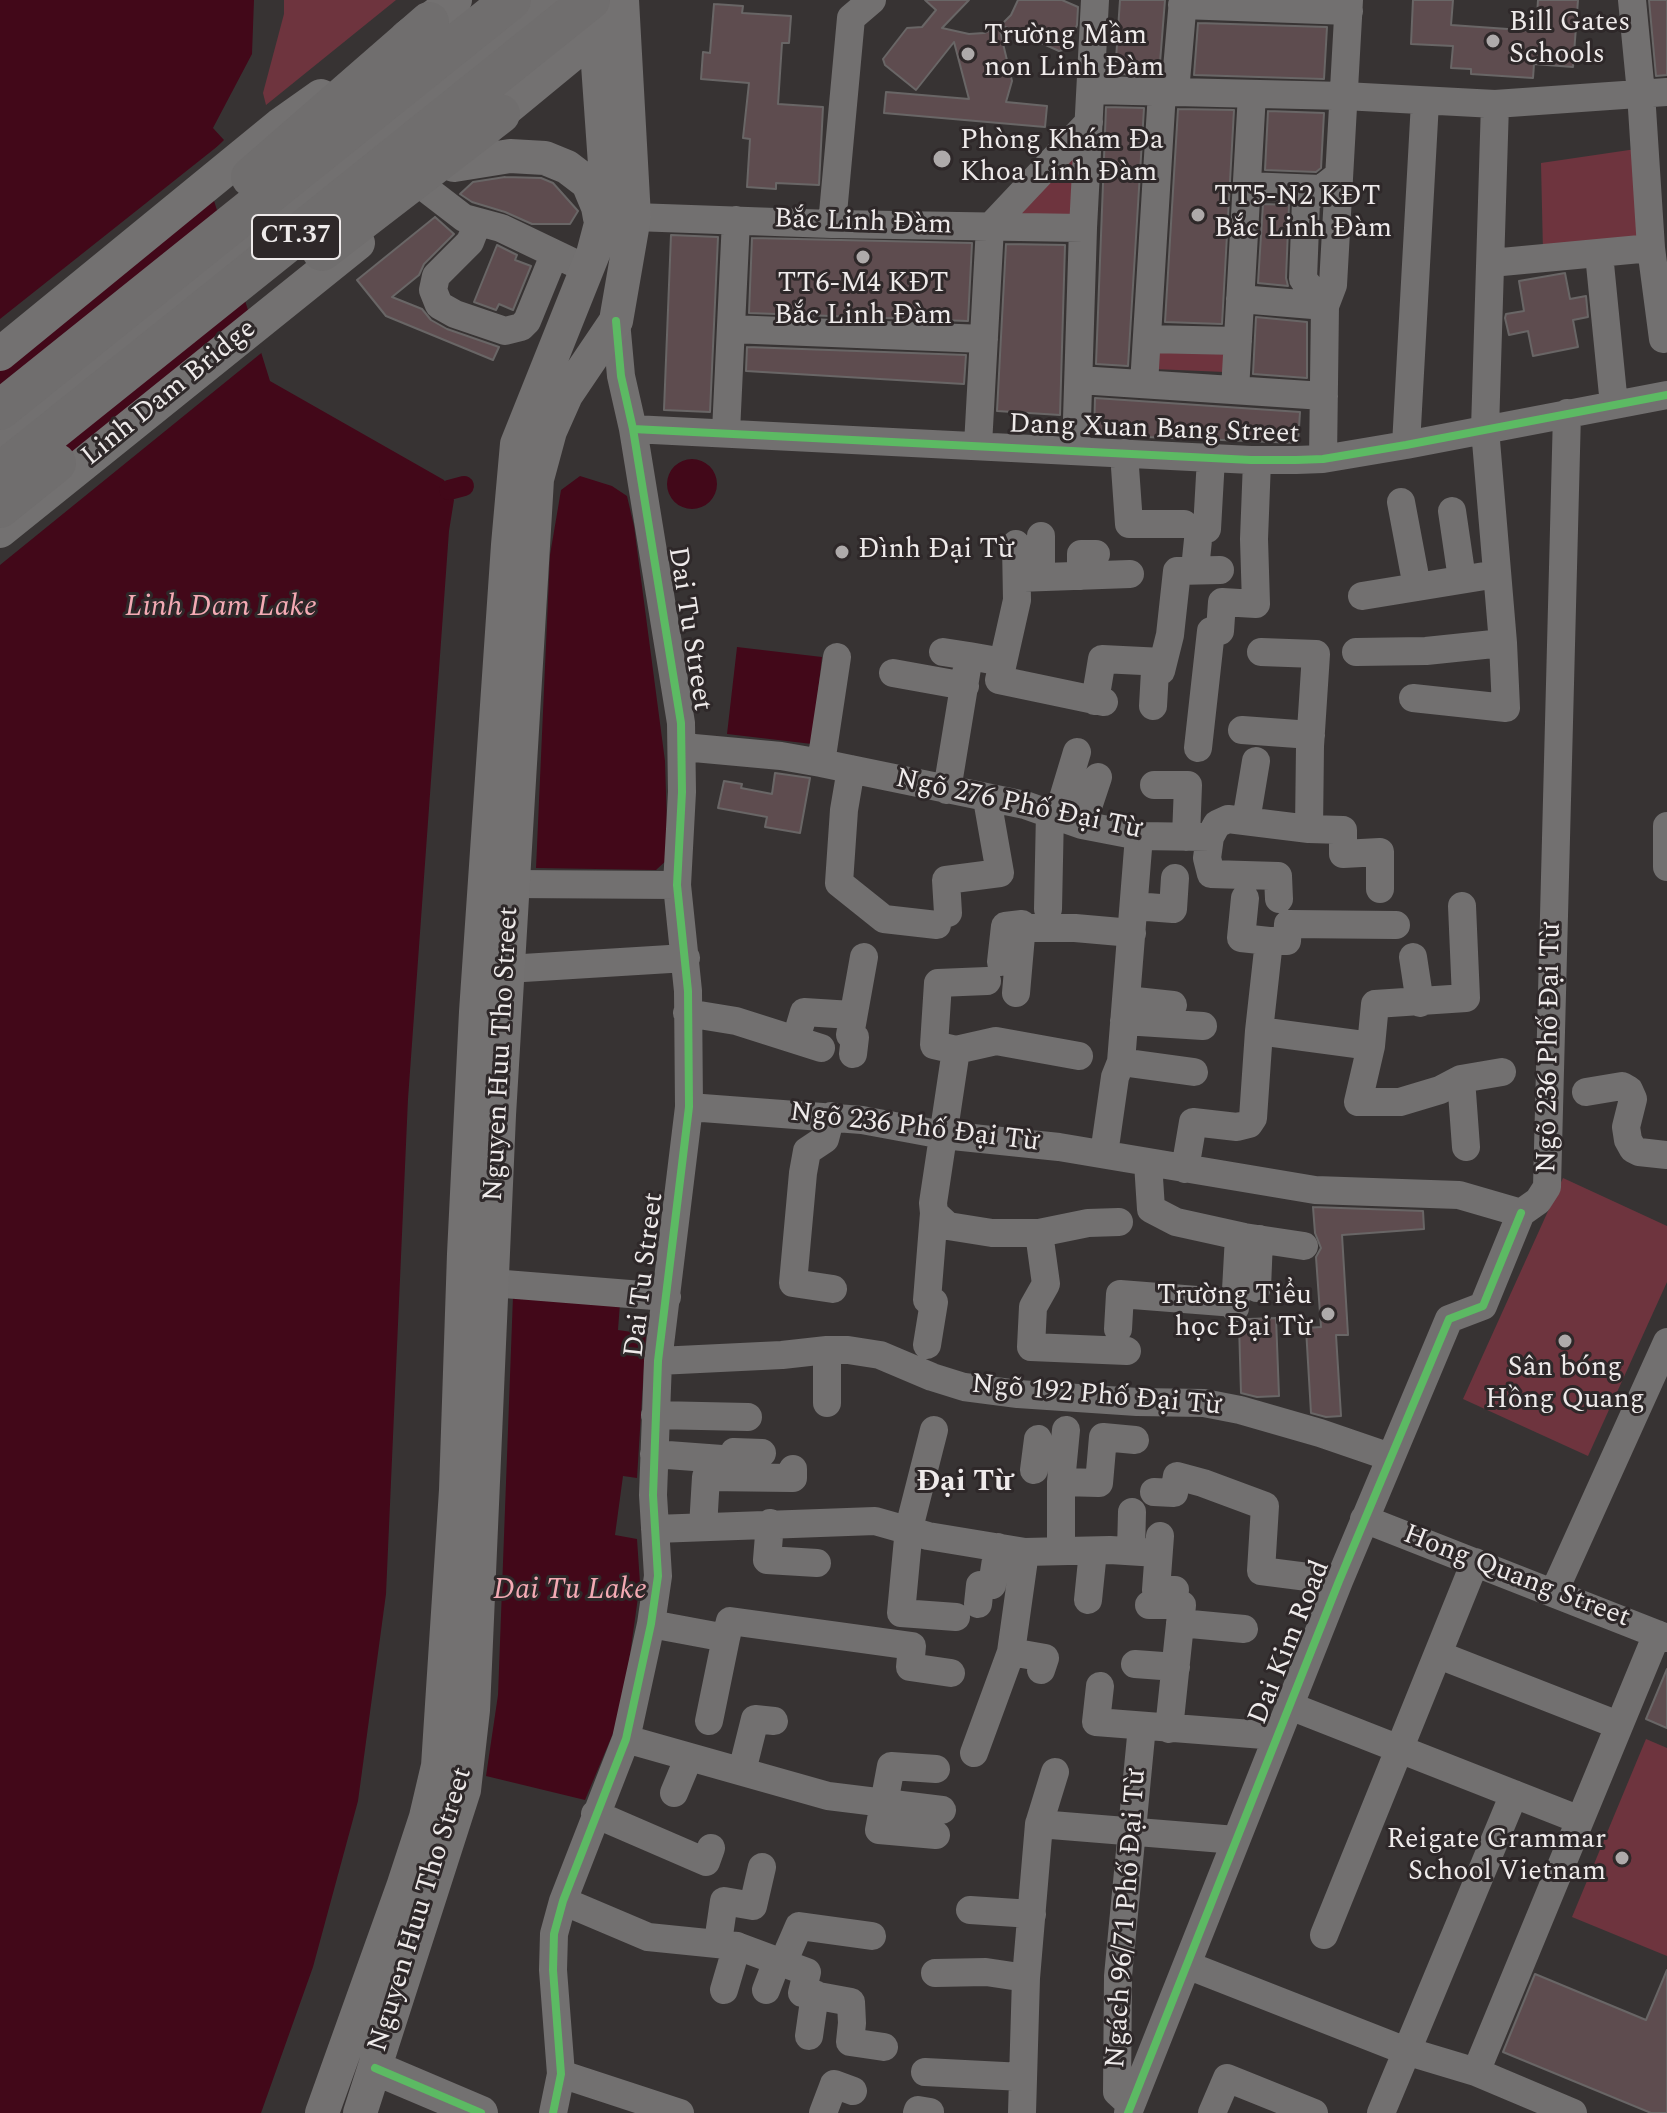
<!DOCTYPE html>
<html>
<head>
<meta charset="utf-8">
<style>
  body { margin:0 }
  canvas { display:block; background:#373333 }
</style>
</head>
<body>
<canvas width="1667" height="2113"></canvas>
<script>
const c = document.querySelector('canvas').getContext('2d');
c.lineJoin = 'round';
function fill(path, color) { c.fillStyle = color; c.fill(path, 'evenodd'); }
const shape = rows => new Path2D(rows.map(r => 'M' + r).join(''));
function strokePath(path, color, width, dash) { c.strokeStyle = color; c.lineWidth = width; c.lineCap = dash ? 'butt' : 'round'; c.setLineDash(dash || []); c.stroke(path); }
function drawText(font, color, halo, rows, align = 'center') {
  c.font = font + ' Spectral,serif'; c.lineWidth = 6; c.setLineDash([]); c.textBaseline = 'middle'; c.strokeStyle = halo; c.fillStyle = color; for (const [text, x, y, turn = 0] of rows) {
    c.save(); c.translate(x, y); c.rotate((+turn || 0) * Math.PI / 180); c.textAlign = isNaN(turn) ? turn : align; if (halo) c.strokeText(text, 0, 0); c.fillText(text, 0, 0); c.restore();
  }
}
fill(shape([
  [284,0,396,0,266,105,263,93,284,14],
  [1081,144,1080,204,1067,216,1008,214],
  [1636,149,1643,242,1543,252,1541,163],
  [1155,344,1226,347,1225,372,1154,369],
  [1563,1178,1667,1226,1667,1282,1588,1456,1463,1399],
  [1646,1739,1667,1748,1667,1956,1572,1917]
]), '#6e343e');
fill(shape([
  [0,0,254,0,252,54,213,128,224,140,202,162,270,381,444,480,454,500,449,531,408,1099,386,1594,358,1801,313,1967,261,2113,0,2113],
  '667 484a25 25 0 1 1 50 0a25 25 0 1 1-50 0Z',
  [580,476,612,486,627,496,634,526,665,761,668,859,656,870,536,868,550,555,561,490],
  [737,647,822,657,812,744,727,734],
  [513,1296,620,1303,618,1330,646,1334,637,1478,623,1476,615,1535,637,1539,640,1583,622,1712,585,1800,486,1776,498,1695]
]), '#420819');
fill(shape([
  [228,138,227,142,206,163,216,193,0,370,0,319],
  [252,312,265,350,0,565,0,516]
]), '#373333');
strokePath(shape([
  [449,490,464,486]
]), '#420819', 20);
const building = shape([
  [925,0,969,0,942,28,969,34,984,33,999,27,1012,81,1006,102,1047,106,1045,127,884,113,886,92,969,99,954,42,916,90,885,65,883,59,907,28,922,27,936,10,925,0],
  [1018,0,1062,0,1078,7,1077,25,1067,49,1059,51,1001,25,1011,15,1018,0],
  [1120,0,1165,0,1159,75,1115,74,1120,0],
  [1413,0,1453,0,1451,25,1536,31,1538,0,1578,0,1573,67,1534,64,1533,78,1471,74,1471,69,1451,68,1453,46,1411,44,1413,0],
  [1649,0,1667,0,1667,75,1656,76,1649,0],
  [714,4,743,6,742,13,791,16,789,43,782,43,778,104,823,107,819,185,776,183,776,189,747,187,750,139,743,138,749,83,701,79,703,52,710,53,714,4],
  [1198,23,1327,27,1324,79,1194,75,1198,23],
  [1106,107,1144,108,1128,366,1096,364,1106,107],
  [1178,109,1234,110,1222,324,1165,322,1178,109],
  [1268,111,1324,113,1321,168,1316,172,1265,170,1268,111],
  [505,177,541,178,553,183,578,211,570,224,532,224,505,212,472,202,460,194,473,182,505,177],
  [1263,204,1289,205,1286,278,1288,286,1258,283,1263,204],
  [435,217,454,234,424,264,419,275,392,297,422,309,431,320,447,329,499,347,493,360,386,316,357,280,435,217],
  [671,235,718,237,710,412,664,410,671,235],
  [752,238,972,243,968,321,749,313,752,238],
  [1006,244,1065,245,1060,415,997,411,1006,244],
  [497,245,517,255,515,260,531,266,513,310,499,304,496,310,474,302,497,245],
  [1565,273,1570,299,1586,296,1588,317,1573,320,1578,347,1533,356,1528,331,1509,335,1505,318,1506,314,1524,311,1519,281,1565,273],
  [1256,317,1307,322,1307,378,1253,374,1256,317],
  [747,347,966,355,964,384,746,371,747,347],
  [1095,398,1300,412,1298,443,1094,435,1095,398],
  [775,773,810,778,800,833,765,827,767,817,718,808,724,781,742,784,741,788,772,794,775,773],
  [1313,1207,1423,1211,1424,1229,1342,1235,1348,1335,1336,1335,1341,1416,1326,1417,1311,1413,1306,1328,1321,1327,1316,1257,1321,1248,1315,1233,1313,1207],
  [1276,1318,1279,1396,1257,1397,1241,1393,1239,1324,1248,1319,1276,1318],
  [1667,1669,1667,1728,1646,1719,1667,1669],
  [1667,1970,1667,2113,1651,2113,1503,2052,1535,1974,1646,2020,1667,1970]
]);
fill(building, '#5e4c4f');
strokePath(building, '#696666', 2);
strokePath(shape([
  [1632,0,1641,93,1651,248,1663,339],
  [1182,5,1349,11],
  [1091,90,1344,96,1495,104,1667,92],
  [1175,92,1183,0],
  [1247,186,1321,189],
  [425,188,464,218,501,228,572,262],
  [634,217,832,224,1083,228],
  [477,224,470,242,436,276,433,290,439,305,455,314,505,331,521,327,527,321,554,255],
  [832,224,851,18,872,0],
  [1599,254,1614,405],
  [1491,263,1651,248],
  [1240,299,1325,306],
  [1325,306,1303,279,1306,201,1339,175],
  [731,329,984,339],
  [1147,339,1238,341],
  [1079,380,1324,396],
  [1144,384,1162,92],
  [1235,390,1252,94],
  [633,429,1251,460,1296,460,1323,459,1406,445,1667,395],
  [726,432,736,220],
  [0,442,295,207,549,0],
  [978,445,990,227,1089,122],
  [1406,445,1425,102],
  [1076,451,1083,228,1095,0],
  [1124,453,1129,524,1184,524],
  [1323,459,1325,306,1333,285,1349,0],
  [1401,502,1417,587],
  [1452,511,1462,579],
  [1041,536,1041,577],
  [1016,544,1017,600,999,680,1104,702],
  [1195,569,1199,530,1207,529,1211,458],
  [1081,576,1081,554,1096,554],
  [1017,578,1130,574],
  [1362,596,1497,574],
  [943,652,969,656],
  [1261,652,1316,654,1310,746,1309,829],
  [1356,652,1426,651,1503,643,1485,429,1495,104],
  [893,673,965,686],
  [1413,698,1506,708,1503,643],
  [1095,701,1102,659,1163,662],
  [1153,706,1155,671,1161,671,1170,635,1177,571,1220,570],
  [1242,730,1311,735],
  [683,747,781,756,821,763,1025,805,1082,825,1139,836,1210,837,1217,824,1228,819,1309,829,1343,830,1343,854,1380,852,1380,889],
  [1198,748,1211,631,1220,631,1222,602,1256,604,1254,539,1257,461],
  [821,763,837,657],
  [851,769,844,810,839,883,884,919,937,925],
  [1154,785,1188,785,1186,837],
  [947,790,969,656,1003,662],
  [1058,815,1077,752],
  [1246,821,1256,761],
  [1082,825,1098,777],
  [1667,826,1667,867],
  [1210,837,1207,858,1211,874,1278,876,1279,899],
  [512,884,677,885],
  [1245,898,1241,938,1269,941],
  [1134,906,1173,909,1175,878],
  [1048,909,1050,812],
  [948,913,946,880,1000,873,987,799],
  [1022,928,1075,928,1132,933],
  [1413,957,1420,1003],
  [1001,962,1005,926,1022,924,1016,993],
  [507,969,686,958],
  [1126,1000,1173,1005],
  [687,1013,736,1021,821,1048],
  [1124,1021,1203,1026],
  [1259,1031,1269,941,1287,941,1288,924,1396,925],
  [796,1039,804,1012,852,1015],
  [1371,1046,1358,1102,1400,1102,1440,1090,1461,1079,1502,1072],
  [956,1050,934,1045,938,983,987,981],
  [853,1054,855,1037,850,1035,864,957],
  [1121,1062,1194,1072],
  [1461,1079,1466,1147],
  [1586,1092,1622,1086,1629,1090,1633,1099,1626,1127,1628,1140,1633,1149,1639,1152,1667,1155],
  [689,1107,862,1120,943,1135,1059,1147,1315,1190,1459,1195,1521,1213],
  [831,1116,825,1139,807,1151,803,1173,793,1283,833,1289],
  [1104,1154,1115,1077,1121,1062,1139,836],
  [1148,1163,1151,1209,1176,1222,1244,1237,1304,1246],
  [1185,1169,1193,1122,1237,1127,1249,1124,1253,1118,1259,1031,1371,1046,1375,1004,1466,998,1462,906],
  [934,1213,948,1226,992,1233,1039,1233,1046,1284,1033,1307,1031,1347,1127,1351],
  [1521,1213,1538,1201,1547,1187,1567,413],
  [1039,1233,1088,1223,1119,1222],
  [492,1283,667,1297],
  [1257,1288,1259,1239],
  [1235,1308,1239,1236],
  [1118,1329,1120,1294,1235,1303],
  [927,1345,934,1302,927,1300,934,1213,933,1203,956,1050,996,1041,1079,1056],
  [658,1361,782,1355,827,1350,848,1350,880,1355,932,1377,964,1387,1018,1394,1137,1402,1204,1403,1240,1410,1320,1433,1390,1457],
  [827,1403,827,1350],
  [655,1415,748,1417],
  [934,1430,909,1528,901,1613,956,1617],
  [654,1454,735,1460,734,1452,762,1453],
  [1034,1470,1038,1439],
  [1061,1482,1066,1430],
  [1154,1492,1174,1493,1177,1476,1203,1483,1265,1506,1261,1571,1339,1581],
  [1364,1519,1667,1638],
  [770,1523,767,1560,817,1563],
  [703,1527,706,1477,793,1478,793,1469],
  [655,1529,875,1521,928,1536,1025,1552,1110,1550,1158,1553],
  [1160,1536,1156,1590,1175,1590],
  [1061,1551,1061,1482,1099,1483,1103,1437,1135,1440],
  [1131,1551,1132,1512],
  [1554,1592,1667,1342],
  [1088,1600,1093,1551],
  [978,1604,980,1585,992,1585,998,1547],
  [1149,1605,1182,1605,1169,1729],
  [1180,1623,1244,1629],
  [651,1624,726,1638,730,1621,912,1646,910,1667,951,1673],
  [1011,1652,1045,1658,1041,1670],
  [1439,1655,1618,1725],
  [1135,1664,1176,1667],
  [1100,1686,1096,1722,1277,1736],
  [1290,1706,1580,1820],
  [709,1721,726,1638],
  [626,1739,828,1796,942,1810],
  [974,1753,1011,1652,1025,1552],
  [742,1771,755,1719,774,1721],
  [674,1793,689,1757],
  [595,1814,706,1862,711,1848],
  [1039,1824,1236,1840],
  [936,1835,879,1830,891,1766,936,1769],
  [563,1901,648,1937,737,1946,807,1972,802,1993,851,2002,852,2023,850,2042,884,2047],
  [970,1910,1032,1914],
  [1324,1935,1475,1562],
  [718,1942,724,1901,753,1906,762,1867],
  [783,1963,799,1926,872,1936],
  [1187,1965,1406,2051,1476,2072,1573,2113],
  [935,1973,986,1972,1026,1978],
  [724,1990,737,1946],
  [766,1990,777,1961],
  [809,2036,815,1994],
  [925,2072,1023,2077],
  [1476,2072,1657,1634],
  [561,2074,680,2113],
  [1131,2105,1117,2092,1118,1976,1142,1726],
  [553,2113,561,2074,553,1970,554,1934,563,1901,626,1739,651,1624,658,1576,653,1495,658,1361,689,1107,688,991,677,885,682,792,681,723,633,429,621,376,616,321],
  [823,2113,834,2084,853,2091],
  [917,2113,918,2110,930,2112],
  [1022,2113,1026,1978,1039,1824,1055,1772],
  [1128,2113,1339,1581,1449,1319,1483,1306,1521,1213],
  [1212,2113,1227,2078,1314,2113],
  [1381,2113,1514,1794]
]), '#727070', 28);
strokePath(shape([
  [407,37,455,0],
  [481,134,500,114,608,25],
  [454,165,510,156,545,158,567,167,588,183,598,207,600,218],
  [0,354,280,125,321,96],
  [0,531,358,243],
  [375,2068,481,2113],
  [322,2113,403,1887,426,1817,438,1766,456,1490,464,1254,476,1012,508,545,517,444,593,254,603,216,605,164,596,36,590,0],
  [360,2113,464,1790,473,1710,499,1115,537,479,550,431,566,395,616,321,634,217,622,0]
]), '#737171', 34);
strokePath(shape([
  [251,177,429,22],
  [322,251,500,114],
  [0,410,511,0],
  [0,473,590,0],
  [0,508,56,463]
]), '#706e6e', 40);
strokePath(shape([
  [633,429,1251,460,1296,460,1323,459,1406,445,1667,395],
  [375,2068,481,2113],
  [553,2113,561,2074,553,1970,554,1934,563,1901,626,1739,651,1624,658,1576,653,1495,658,1361,689,1107,688,991,677,885,682,792,681,723,633,429,621,376,616,321],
  [1128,2113,1339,1581,1449,1319,1483,1306,1521,1213]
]), '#5cba63', 8);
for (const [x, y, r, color] of [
  [1493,41,8,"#aeaaaa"],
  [968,54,8,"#aeaaaa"],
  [942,159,10,"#aeaaaa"],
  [1198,215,8,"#aeaaaa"],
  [863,257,8,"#aeaaaa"],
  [842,552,8,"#aeaaaa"],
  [1328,1314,8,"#aeaaaa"],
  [1565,1341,8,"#aeaaaa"],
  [1622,1858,8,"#aeaaaa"]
]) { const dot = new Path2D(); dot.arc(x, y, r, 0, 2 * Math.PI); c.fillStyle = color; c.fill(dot); strokePath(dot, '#2e2829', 3); }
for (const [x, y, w] of [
  [296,237,88]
]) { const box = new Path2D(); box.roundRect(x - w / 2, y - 22, w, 44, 6); c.fillStyle = '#2e2829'; c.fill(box); strokePath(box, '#eeeaea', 2); }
drawText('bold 26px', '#eeeaea', null, [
  ["CT.37",296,237]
]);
drawText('28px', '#eeeaea', '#2e2829', [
  ["Bill Gates",1509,25],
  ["Schools",1509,57],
  ["Trường Mầm",984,38],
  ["non Linh Đàm",984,70],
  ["Phòng Khám Đa",960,143],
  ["Khoa Linh Đàm",960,175],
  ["TT5-N2 KĐT",1214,199],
  ["Bắc Linh Đàm",1214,231],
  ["TT6-M4 KĐT",863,286,"center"],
  ["Bắc Linh Đàm",863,318,"center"],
  ["Đình Đại Từ",858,552],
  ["Trường Tiểu",1312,1298,"right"],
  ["học Đại Từ",1312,1330,"right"],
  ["Sân bóng",1565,1370,"center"],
  ["Hồng Quang",1565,1402,"center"],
  ["Reigate Grammar",1606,1842,"right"],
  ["School Vietnam",1606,1874,"right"]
], 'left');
drawText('28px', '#eeeaea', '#2e2829', [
  ["Bắc Linh Đàm",863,224,2],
  ["Linh Dam Bridge",170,394,-39],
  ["Dang Xuan Bang Street",1154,431,2],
  ["Dai Tu Street",688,629,81],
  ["Ngõ 276 Phố Đại Từ",1018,806,12],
  ["Ngõ 236 Phố Đại Từ",1551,1048,-89],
  ["Nguyen Huu Tho Street",503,1054,-87],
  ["Ngõ 236 Phố Đại Từ",914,1129,7],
  ["Dai Tu Street",646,1275,-83],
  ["Ngõ 192 Phố Đại Từ",1096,1397,5],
  ["Hong Quang Street",1516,1578,21],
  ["Dai Kim Road",1291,1643,-68],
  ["Nguyen Huu Tho Street",422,1910,-73],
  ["Ngách 96/71 Phố Đại Từ",1128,1919,-86]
]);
drawText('italic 30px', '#f4aab4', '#2e2829', [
  ["Linh Dam Lake",221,609],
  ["Dai Tu Lake",570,1592]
]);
drawText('bold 30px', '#eeeaea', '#2e2829', [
  ["Đại Từ",964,1484]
]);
</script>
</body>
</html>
